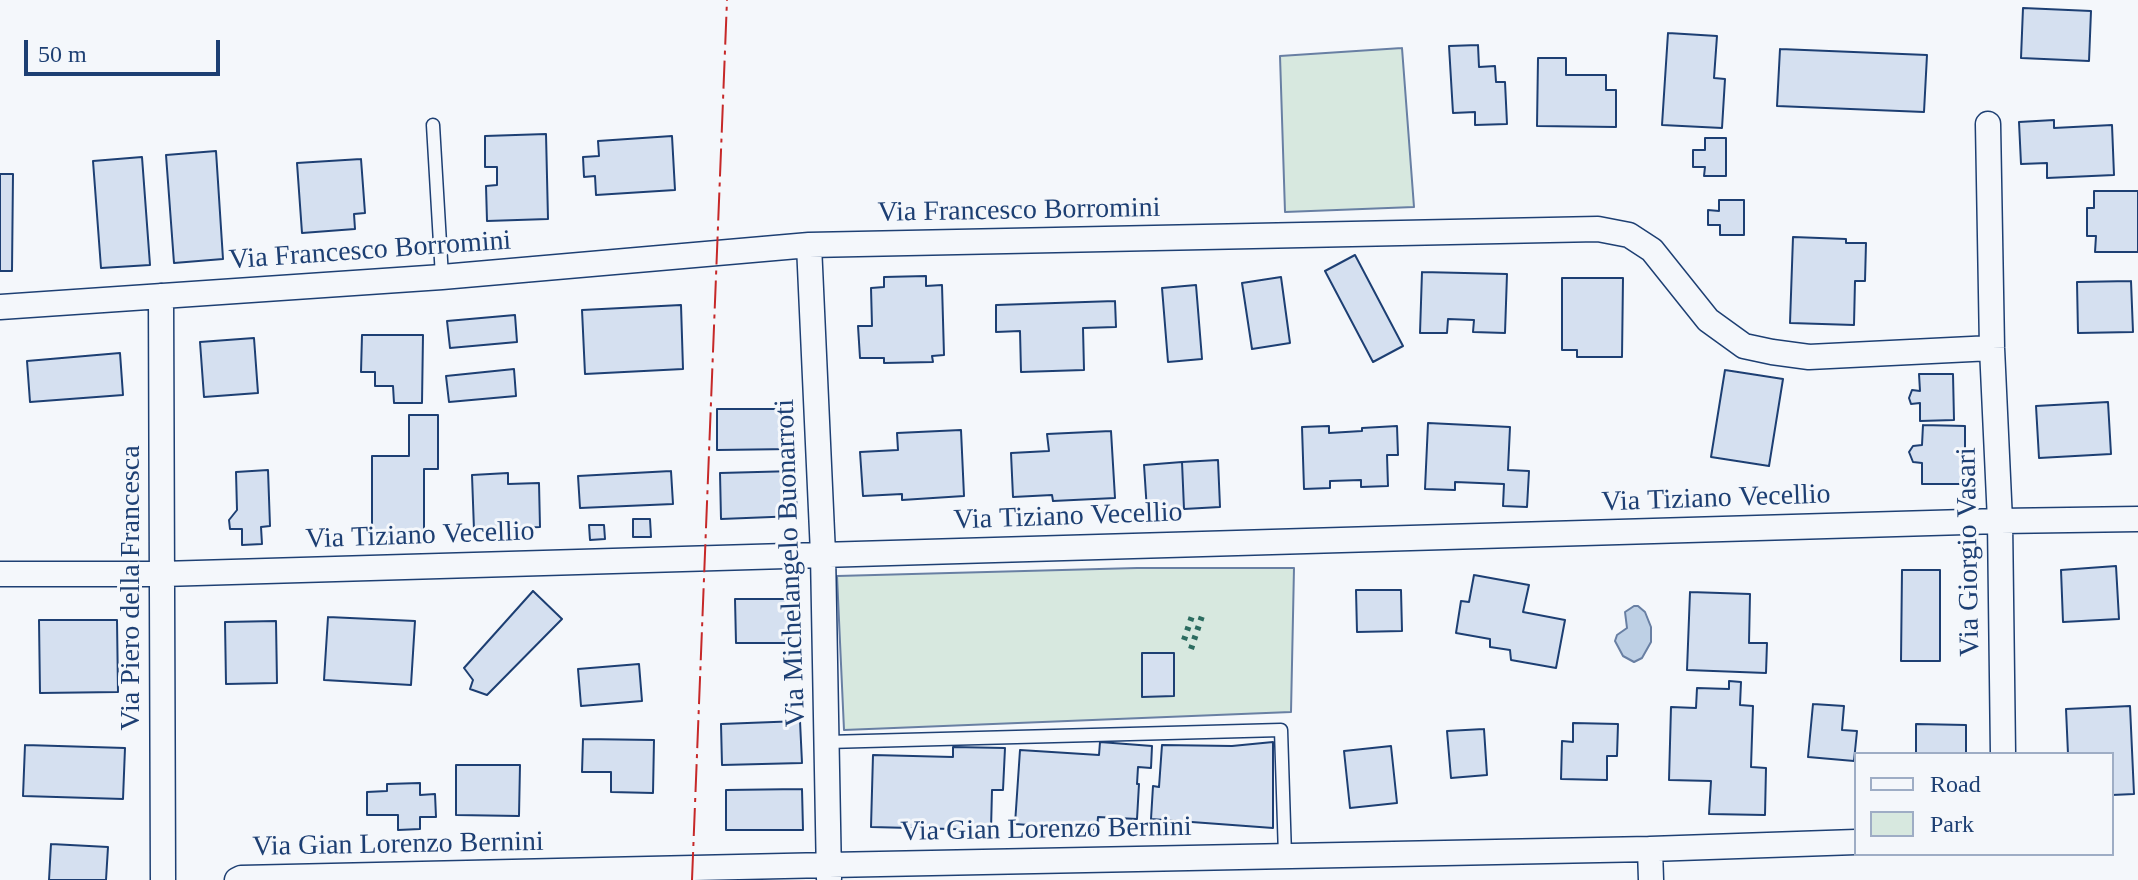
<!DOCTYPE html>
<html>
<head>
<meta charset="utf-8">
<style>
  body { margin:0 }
  #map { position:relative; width:2138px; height:880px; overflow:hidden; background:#f4f7fb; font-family:Georgia,serif }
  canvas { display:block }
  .legend { position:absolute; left:1854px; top:752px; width:260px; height:104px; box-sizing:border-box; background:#f4f7fb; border:2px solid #9eadc5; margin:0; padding:10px 14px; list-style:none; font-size:24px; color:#1d3f73 }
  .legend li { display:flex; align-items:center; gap:16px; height:40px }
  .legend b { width:40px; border:2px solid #9eadc5 }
  .scale { position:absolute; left:24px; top:40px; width:196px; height:36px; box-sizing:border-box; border:4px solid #1d3f73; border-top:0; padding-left:10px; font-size:24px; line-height:28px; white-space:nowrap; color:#1d3f73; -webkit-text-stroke:6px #f4f7fb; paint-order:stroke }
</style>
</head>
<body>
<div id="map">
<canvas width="2138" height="880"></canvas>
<ul class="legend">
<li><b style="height:10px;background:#f4f7fb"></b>Road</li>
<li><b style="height:22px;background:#d7e8df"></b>Park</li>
</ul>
<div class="scale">50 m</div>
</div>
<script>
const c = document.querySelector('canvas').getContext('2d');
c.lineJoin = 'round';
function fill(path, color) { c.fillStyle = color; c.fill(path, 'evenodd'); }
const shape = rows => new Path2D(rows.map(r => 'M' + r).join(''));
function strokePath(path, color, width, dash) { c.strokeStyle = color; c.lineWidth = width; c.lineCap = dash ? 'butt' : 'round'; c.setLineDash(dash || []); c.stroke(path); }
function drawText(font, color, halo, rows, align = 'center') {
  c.font = font + ' Georgia,serif'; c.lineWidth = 6; c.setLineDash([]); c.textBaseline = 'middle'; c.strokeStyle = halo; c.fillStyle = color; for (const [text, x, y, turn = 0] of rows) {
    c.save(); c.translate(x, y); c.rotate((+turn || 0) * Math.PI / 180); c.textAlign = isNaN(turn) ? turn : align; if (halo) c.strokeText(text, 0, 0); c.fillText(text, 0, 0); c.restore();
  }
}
const green = shape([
  [1402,48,1414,207,1285,212,1280,56,1402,48],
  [1137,568,1294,568,1291,712,844,730,837,576,1137,568]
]);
fill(green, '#d7e8df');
strokePath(green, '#687fa3', 2);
const water = shape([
  [1634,606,1638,606,1645,612,1651,627,1651,642,1642,658,1634,662,1623,656,1615,641,1617,635,1627,628,1625,612,1634,606]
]);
fill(water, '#bed0e5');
strokePath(water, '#687fa3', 2);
const building = shape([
  [2023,8,2091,11,2089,61,2021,58,2023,8],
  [1668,33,1717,36,1714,78,1725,79,1722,128,1662,125,1668,33],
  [1478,45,1479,67,1495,66,1496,82,1505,82,1507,124,1475,125,1475,112,1453,113,1449,46,1478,45],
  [1780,49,1927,55,1924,112,1777,106,1780,49],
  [1538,58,1566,58,1566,75,1606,75,1606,90,1616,90,1616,127,1537,126,1538,58],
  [2054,120,2054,128,2112,125,2114,175,2047,178,2047,163,2021,164,2019,122,2054,120],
  [546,134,548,219,487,221,486,186,497,185,497,167,485,167,485,136,546,134],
  [672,136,675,190,596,195,595,176,584,177,583,157,599,156,598,141,672,136],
  [1705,138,1726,138,1726,176,1704,176,1705,167,1693,167,1693,150,1705,150,1705,138],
  [216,151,223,259,174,263,166,155,216,151],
  [142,157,150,265,101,268,93,161,142,157],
  [361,159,365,213,354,214,355,229,302,233,297,163,361,159],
  [0,174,13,174,12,271,0,271,0,174],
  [2094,191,2138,191,2138,252,2095,252,2096,236,2087,236,2087,208,2094,208,2094,191],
  [1719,200,1744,200,1744,235,1720,235,1720,225,1708,225,1708,210,1719,211,1719,200],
  [1793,237,1846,239,1846,243,1866,243,1865,281,1855,281,1854,325,1790,323,1793,237],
  [1355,255,1403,346,1373,362,1325,271,1355,255],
  [1422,272,1507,274,1505,333,1473,332,1474,320,1448,319,1447,333,1420,333,1422,272],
  [926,276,926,286,942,285,944,355,932,356,933,362,884,363,884,358,860,358,858,326,872,326,871,288,884,287,884,277,926,276],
  [1281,277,1290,343,1252,349,1242,283,1281,277],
  [1562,278,1623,278,1622,357,1577,357,1577,350,1562,350,1562,278],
  [2131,281,2133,332,2078,333,2077,282,2131,281],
  [1196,285,1202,359,1168,362,1162,288,1196,285],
  [1115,301,1116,327,1083,328,1084,370,1021,372,1020,331,996,332,996,305,1115,301],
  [681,305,683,369,585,374,582,310,681,305],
  [515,315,517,342,450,348,447,321,515,315],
  [362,335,423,335,422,403,394,403,393,386,375,386,375,372,361,372,362,335],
  [254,338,258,393,204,397,200,342,254,338],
  [120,353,123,395,30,402,27,361,120,353],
  [514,369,516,396,449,402,446,376,514,369],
  [1725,370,1783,379,1769,466,1711,457,1725,370],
  [1919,374,1953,374,1954,420,1920,421,1920,403,1911,404,1909,398,1912,390,1920,391,1919,374],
  [2108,402,2111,454,2039,458,2036,406,2108,402],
  [717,409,792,409,792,449,717,450,717,409],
  [409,415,438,415,438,469,424,469,424,536,382,536,382,531,372,531,372,456,409,456,409,415],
  [1428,423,1510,427,1508,470,1529,471,1527,507,1503,506,1504,484,1455,482,1455,490,1425,489,1428,423],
  [1923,425,1965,426,1965,484,1922,484,1922,463,1913,462,1909,452,1913,446,1922,445,1923,425],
  [1329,426,1329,433,1362,431,1362,428,1397,426,1398,455,1387,455,1388,486,1361,487,1361,480,1330,481,1330,488,1304,489,1302,427,1329,426],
  [961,430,964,496,902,500,902,494,863,496,860,452,898,450,897,433,961,430],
  [1111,431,1115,498,1053,501,1052,495,1013,497,1011,453,1049,451,1047,434,1111,431],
  [1218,460,1220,507,1184,509,1182,462,1218,460],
  [1182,462,1184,509,1147,511,1144,465,1182,462],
  [268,470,270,526,261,527,262,544,242,545,242,529,230,529,229,520,237,510,236,472,268,470],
  [671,471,673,504,580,508,578,476,671,471],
  [795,471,797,516,721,519,720,473,795,471],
  [508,473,508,484,539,483,540,527,474,530,472,475,508,473],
  [633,519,650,519,651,537,633,537,633,519],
  [589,525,604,525,605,539,590,540,589,525],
  [2116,566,2119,619,2063,622,2061,570,2116,566],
  [1902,570,1940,570,1940,661,1901,661,1902,570],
  [1474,575,1529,585,1523,612,1565,620,1556,668,1511,660,1510,650,1490,647,1490,639,1456,633,1461,601,1469,602,1474,575],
  [1356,590,1401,590,1402,631,1357,632,1356,590],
  [533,591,562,619,487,695,470,689,473,680,464,668,533,591],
  [1690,592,1750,594,1749,643,1767,643,1766,673,1687,670,1690,592],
  [735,599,791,599,791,643,736,643,735,599],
  [328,617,415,621,411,685,324,680,328,617],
  [39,620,117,620,118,692,40,693,39,620],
  [276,621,277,683,226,684,225,622,276,621],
  [1142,653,1174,653,1174,696,1142,697,1142,653],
  [639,664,642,701,581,706,578,669,639,664],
  [1729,681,1741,682,1740,705,1753,706,1751,767,1766,768,1765,815,1709,814,1711,781,1669,780,1671,707,1696,708,1697,688,1729,689,1729,681],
  [1813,704,1844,706,1842,730,1857,731,1854,761,1808,757,1813,704],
  [2130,706,2134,794,2112,795,2112,754,2068,754,2066,709,2130,706],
  [800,721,802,763,722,765,721,724,800,721],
  [1573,723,1618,724,1617,756,1607,756,1607,780,1561,779,1562,741,1573,742,1573,723],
  [1916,724,1966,725,1966,754,1916,754,1916,724],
  [1484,729,1487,775,1451,778,1447,731,1484,729],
  [583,739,654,740,653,793,611,792,611,772,582,772,583,739],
  [1100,742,1152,746,1151,768,1138,767,1137,784,1139,784,1137,819,1098,817,1097,830,1015,824,1020,750,1099,755,1100,742],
  [1273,742,1273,828,1151,819,1153,786,1159,787,1162,745,1232,746,1273,742],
  [25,745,125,748,123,799,23,796,25,745],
  [1391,746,1397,803,1350,808,1344,751,1391,746],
  [953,747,1005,748,1003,790,992,790,991,830,871,827,873,755,953,757,953,747],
  [456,765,520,765,519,816,456,815,456,765],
  [420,783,420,795,435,794,436,817,420,817,420,829,398,830,398,815,367,815,367,792,387,791,387,784,420,783],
  [802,789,803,830,726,830,726,790,802,789],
  [51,844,108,847,106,880,49,880,51,844]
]);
fill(building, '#d5e0f0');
strokePath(building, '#1d3f73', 2);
const service = shape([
  [433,125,442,277],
  [827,742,1281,730,1285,856]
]);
const minor = shape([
  [1988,124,1992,348,2000,521,2003,754],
  [809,245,823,554,829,878],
  [161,296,163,880],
  [0,307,442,277,809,245,1598,229,1629,235,1652,250,1708,320,1744,346,1772,352,1809,357,1992,348],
  [0,574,162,574,2000,521,2138,519],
  [1650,849,1651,880],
  [237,880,241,878,829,865,1650,849,1856,842]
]);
strokePath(service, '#1d3f73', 15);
strokePath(minor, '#1d3f73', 27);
strokePath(service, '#f4f7fb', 12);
strokePath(minor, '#f4f7fb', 24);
strokePath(shape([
  [1184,640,1192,616],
  [1191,649,1202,616]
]), '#2c6c60', 6, [4, 6]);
strokePath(shape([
  [692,880,727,0]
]), '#c62828', 2, [28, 6, 4, 6]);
drawText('28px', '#1d3f73', '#f4f7fb', [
  ["Via Francesco Borromini",1019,211,-1],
  ["Via Francesco Borromini",370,251,-4],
  ["Via Tiziano Vecellio",1716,499,-2],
  ["Via Tiziano Vecellio",1068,517,-2],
  ["Via Tiziano Vecellio",420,536,-2],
  ["Via Giorgio Vasari",1969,552,-91],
  ["Via Michelangelo Buonarroti",791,563,-92],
  ["Via Piero della Francesca",132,588,-90],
  ["Via Gian Lorenzo Bernini",1046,830,-1],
  ["Via Gian Lorenzo Bernini",398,845,-1]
]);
</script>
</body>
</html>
